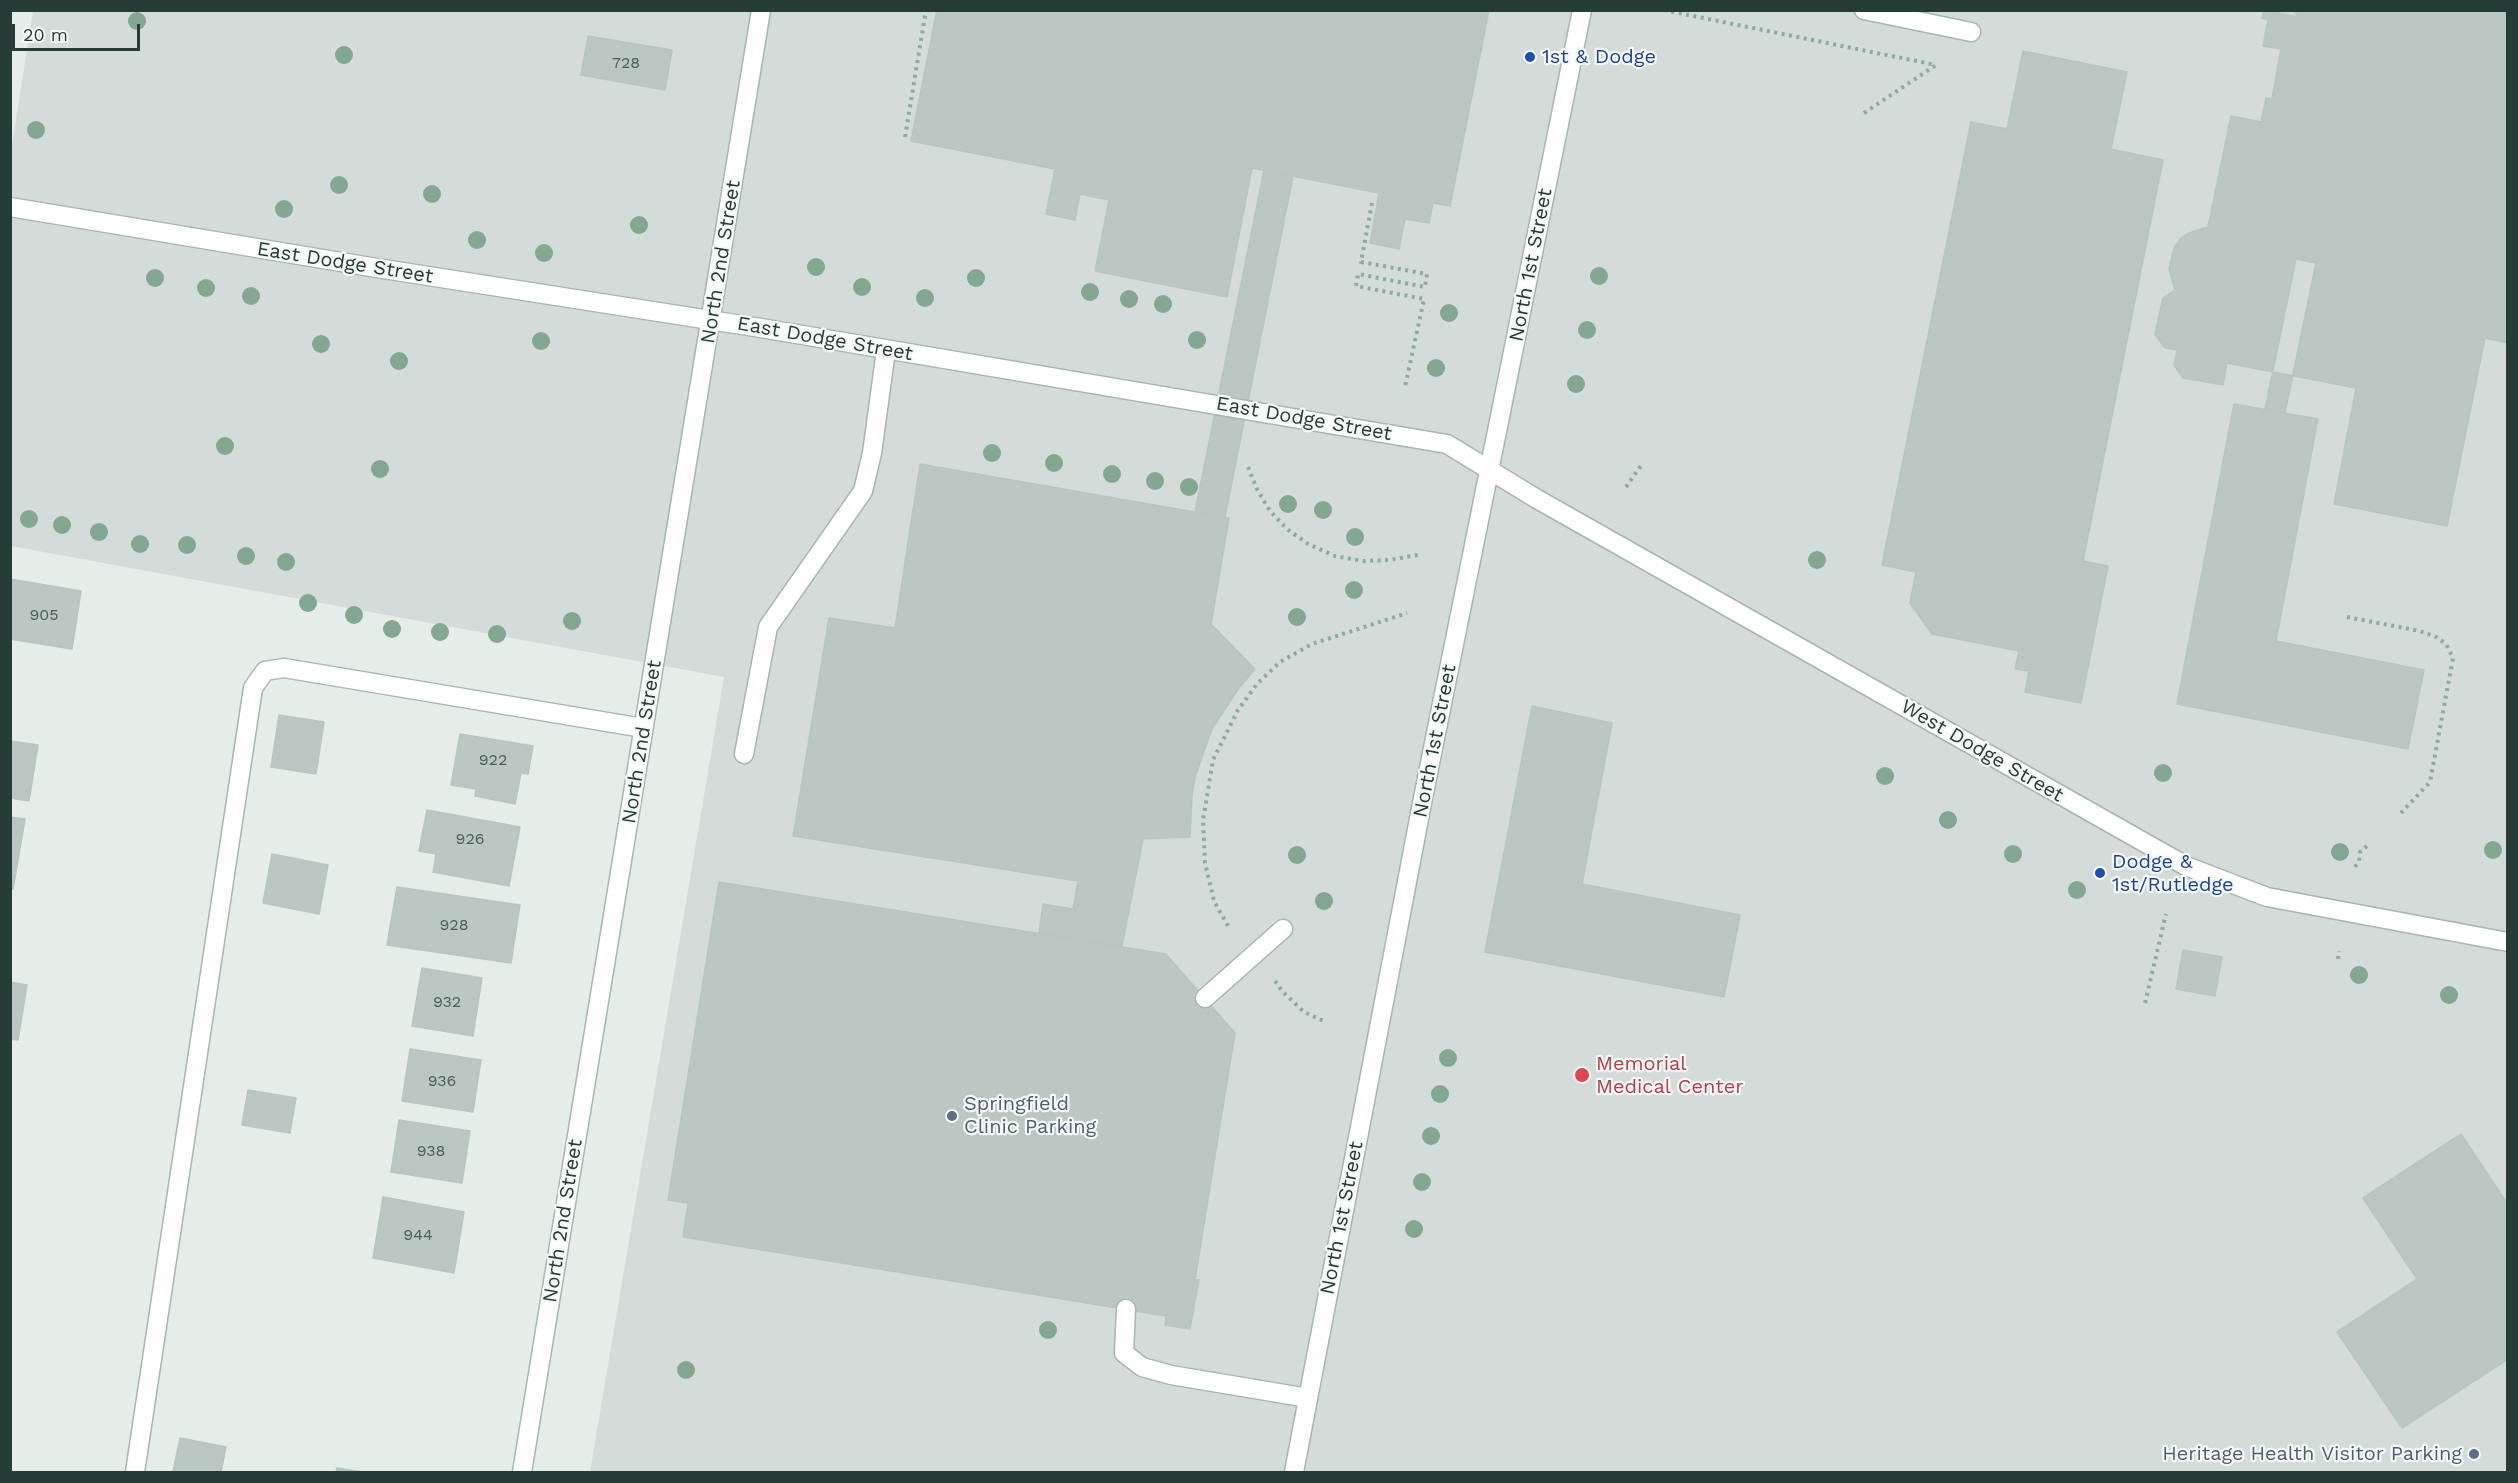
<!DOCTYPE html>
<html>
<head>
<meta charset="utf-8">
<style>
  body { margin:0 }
  #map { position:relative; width:2518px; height:1483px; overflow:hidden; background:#e5ede9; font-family:"Work Sans",sans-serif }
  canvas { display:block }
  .frame { position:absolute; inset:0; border:12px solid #253d36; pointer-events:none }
  .scale { position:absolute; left:12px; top:24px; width:128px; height:27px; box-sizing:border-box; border:3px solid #253d36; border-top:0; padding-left:8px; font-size:18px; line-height:21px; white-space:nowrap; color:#253d36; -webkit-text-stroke:4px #f5f9f7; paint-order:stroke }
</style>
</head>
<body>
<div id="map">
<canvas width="2518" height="1483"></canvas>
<div class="frame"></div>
<div class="scale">20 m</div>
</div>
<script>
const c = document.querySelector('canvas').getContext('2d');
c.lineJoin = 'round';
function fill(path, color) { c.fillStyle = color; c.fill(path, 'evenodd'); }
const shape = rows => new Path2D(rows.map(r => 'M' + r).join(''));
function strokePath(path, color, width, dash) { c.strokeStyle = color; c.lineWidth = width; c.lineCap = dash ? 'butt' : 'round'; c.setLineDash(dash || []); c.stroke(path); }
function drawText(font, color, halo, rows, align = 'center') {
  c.font = font + ' "Work Sans",sans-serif'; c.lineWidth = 4.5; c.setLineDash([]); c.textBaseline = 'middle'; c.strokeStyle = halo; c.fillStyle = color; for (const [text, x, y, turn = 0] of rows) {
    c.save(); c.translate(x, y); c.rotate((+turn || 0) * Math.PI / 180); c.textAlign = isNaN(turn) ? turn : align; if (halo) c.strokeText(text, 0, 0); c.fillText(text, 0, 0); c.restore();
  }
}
fill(shape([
  [33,11,2507,11,2507,1472,590,1472,724,677,11,546,11,152]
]), '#d3dcd8');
const building = shape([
  [937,10,1489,10,1450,206,1433,203,1429,223,1405,219,1399,249,1370,243,1379,193,1252,168,1227,297,1095,271,1109,200,1080,194,1075,220,1046,214,1055,169,911,141,937,10],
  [2264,10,2298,17,2294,10,2497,10,2508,13,2508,343,2485,338,2447,526,2334,504,2356,388,2227,363,2223,385,2183,378,2174,365,2177,350,2165,348,2155,334,2163,298,2175,290,2169,269,2174,248,2181,238,2189,233,2208,227,2231,116,2261,122,2266,98,2272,99,2281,49,2263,46,2268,20,2262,18,2264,10],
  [588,36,672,50,665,90,581,75,588,36],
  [2023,51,2127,72,2111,149,2163,160,2083,561,2108,566,2081,703,2025,692,2029,671,2015,669,2019,651,1932,634,1910,603,1916,572,1882,565,1971,122,2007,129,2023,51],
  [1264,170,1293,176,1225,517,1195,512,1264,170],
  [2296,259,2316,263,2285,413,2265,409,2296,259],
  [2234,404,2318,419,2276,641,2424,670,2408,749,2177,704,2234,404],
  [920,464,1229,518,1211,624,1255,669,1239,688,1212,729,1196,774,1192,794,1190,837,1143,839,1122,946,1039,933,1043,904,1073,909,1078,881,793,836,829,618,895,628,920,464],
  [10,579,81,591,72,649,10,639,10,579],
  [1532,706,1612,723,1582,884,1740,915,1724,997,1485,952,1532,706],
  [279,715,324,722,316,774,271,767,279,715],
  [460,734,533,746,528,774,521,773,515,804,475,796,476,789,451,785,460,734],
  [10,741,38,745,29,801,10,798,10,741],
  [427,810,520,827,509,886,433,872,436,854,419,851,427,810],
  [10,817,25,819,13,889,10,888,10,817],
  [272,854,328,865,319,914,263,903,272,854],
  [719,882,1166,954,1235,1033,1195,1280,1199,1280,1190,1329,1165,1325,1166,1316,683,1237,688,1203,668,1200,719,882],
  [397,887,520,905,511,963,387,945,397,887],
  [2183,950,2222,957,2215,996,2176,989,2183,950],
  [422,968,482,978,473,1036,412,1026,422,968],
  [10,982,27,985,18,1040,10,1039,10,982],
  [410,1049,481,1060,473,1112,402,1101,410,1049],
  [248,1090,296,1098,290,1133,242,1125,248,1090],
  [399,1120,470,1131,462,1183,391,1172,399,1120],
  [2461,1134,2508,1205,2508,1359,2402,1428,2337,1332,2417,1279,2363,1198,2461,1134],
  [383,1197,464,1212,454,1273,373,1258,383,1197],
  [180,1438,226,1447,221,1472,173,1472,180,1438],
  [337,1468,363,1472,336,1472,337,1468]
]);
fill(building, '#bac7c2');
strokePath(building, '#b8c6c0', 1.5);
const service = shape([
  [1864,10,1971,32],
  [744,754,768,627,863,491,872,453,886,350],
  [1205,998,1283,929],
  [1126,1309,1124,1353,1142,1367,1171,1375,1308,1398],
  [135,1472,253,688,265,671,284,668,643,728]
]);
const minor = shape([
  [10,207,377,268,761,328,1447,444,1537,499,2186,866,2267,897,2508,942],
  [1294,1472,1423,798,1582,10]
]);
const secondary = shape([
  [522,1472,761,10]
]);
strokePath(service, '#a8b5b0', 21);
strokePath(minor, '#a8b5b0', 21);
strokePath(secondary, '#a4b7b0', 21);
strokePath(shape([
  [1664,10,1936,65],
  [1864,113,1936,65],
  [905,137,926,10],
  [1372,203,1361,262,1427,274,1425,287,1358,274,1356,286,1424,299,1405,387],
  [1248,467,1257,489,1270,511,1287,529,1308,544,1335,556,1363,561,1389,560,1418,555],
  [1626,487,1642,464],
  [2347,617,2420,631,2436,637,2446,644,2453,658,2430,782,2401,813],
  [2355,867,2359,861,2360,852,2368,845],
  [1228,926,1214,901,1205,863,1203,820,1213,760,1238,710,1257,684,1280,662,1312,644,1407,613],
  [2338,959,2339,951],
  [1275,981,1283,992,1304,1012,1326,1022],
  [2145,1003,2166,914]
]), '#88ada1', 4, [3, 4.5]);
strokePath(service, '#fff', 18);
strokePath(minor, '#fff', 18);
strokePath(secondary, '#fff', 18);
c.fillStyle = '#83a891';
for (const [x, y] of [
  [137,21],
  [344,55],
  [36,130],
  [339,185],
  [432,194],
  [284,209],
  [639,225],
  [477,240],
  [544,253],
  [816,267],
  [1599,276],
  [155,278],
  [976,278],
  [862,287],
  [206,288],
  [1090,292],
  [251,296],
  [925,298],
  [1129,299],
  [1163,304],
  [1449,313],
  [1587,330],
  [1197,340],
  [541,341],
  [321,344],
  [399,361],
  [1436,368],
  [1576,384],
  [225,446],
  [992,453],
  [1054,463],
  [380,469],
  [1112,474],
  [1155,481],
  [1189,487],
  [1288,504],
  [1323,510],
  [29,519],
  [62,525],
  [99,532],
  [1355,537],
  [140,544],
  [187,545],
  [246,556],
  [1817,560],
  [286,562],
  [1354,590],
  [308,603],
  [354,615],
  [1297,617],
  [572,621],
  [392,629],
  [440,632],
  [497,634],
  [2163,773],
  [1885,776],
  [1948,820],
  [2493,850],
  [2340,852],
  [2013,854],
  [1297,855],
  [2077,890],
  [1324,901],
  [2359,975],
  [2449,995],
  [1448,1058],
  [1440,1094],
  [1431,1136],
  [1422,1182],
  [1414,1229],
  [1048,1330],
  [686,1370]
]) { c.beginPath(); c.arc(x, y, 9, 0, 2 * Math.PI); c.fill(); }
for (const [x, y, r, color] of [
  [1530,57,6,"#1a4fb4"],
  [2100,873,6,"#1a4fb4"],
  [1582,1075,8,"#e0444e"],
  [952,1116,6,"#5c6f8a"],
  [2474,1454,6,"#5c6f8a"]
]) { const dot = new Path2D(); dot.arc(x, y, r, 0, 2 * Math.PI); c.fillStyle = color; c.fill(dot); strokePath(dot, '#f5f9f7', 2); }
drawText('16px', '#4a6059', null, [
  ["728",626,63],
  ["905",44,615],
  ["922",493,760],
  ["926",470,839],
  ["928",454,925],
  ["932",447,1002],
  ["936",442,1081],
  ["938",431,1151],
  ["944",418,1235]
]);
drawText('20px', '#164399', '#f5f9f7', [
  ["1st & Dodge",1542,57],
  ["Dodge &",2112,862],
  ["1st/Rutledge",2112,885]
], 'left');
drawText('20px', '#253d36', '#f5f9f7', [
  ["North 2nd Street",721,262,-81],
  ["East Dodge Street",345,263,9],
  ["North 1st Street",1531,265,-79],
  ["East Dodge Street",825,339,10],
  ["East Dodge Street",1304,419,10],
  ["North 1st Street",1435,741,-79],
  ["North 2nd Street",642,742,-81],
  ["West Dodge Street",1982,751,30],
  ["North 1st Street",1342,1218,-79],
  ["North 2nd Street",563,1221,-81]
]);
drawText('20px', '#be3a42', '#f5f9f7', [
  ["Memorial",1596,1064],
  ["Medical Center",1596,1087]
], 'left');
drawText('20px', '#4e5e75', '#f5f9f7', [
  ["Springfield",964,1104],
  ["Clinic Parking",964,1127],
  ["Heritage Health Visitor Parking",2462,1454,"right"]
], 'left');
</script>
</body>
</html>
